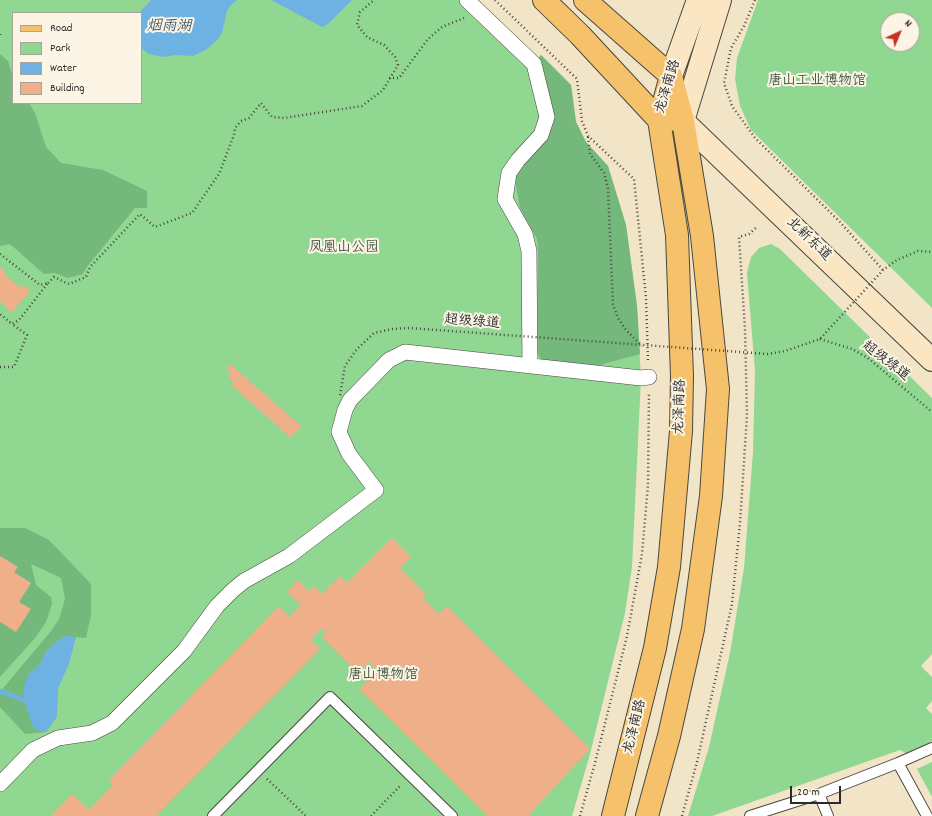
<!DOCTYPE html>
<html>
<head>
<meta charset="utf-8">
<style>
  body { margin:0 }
  #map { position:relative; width:932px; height:816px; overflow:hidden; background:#f2e4c6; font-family:Dekko,sans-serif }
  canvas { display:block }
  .legend { position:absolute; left:12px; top:12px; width:130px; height:92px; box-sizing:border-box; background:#fcf5e5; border:1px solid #a8a49b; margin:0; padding:5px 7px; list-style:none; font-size:12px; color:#2b2b2b }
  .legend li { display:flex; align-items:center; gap:8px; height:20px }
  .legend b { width:20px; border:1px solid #a8a49b }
  .north { position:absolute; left:880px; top:12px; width:40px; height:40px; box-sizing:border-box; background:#fcf5e5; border:1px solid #a8a49b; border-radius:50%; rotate:44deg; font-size:11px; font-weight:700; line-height:16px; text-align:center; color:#2b2b2b }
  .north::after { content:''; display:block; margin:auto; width:14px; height:18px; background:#c8321e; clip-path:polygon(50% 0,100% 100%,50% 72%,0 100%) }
  .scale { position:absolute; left:790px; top:786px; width:51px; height:18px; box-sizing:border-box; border:2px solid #2b2b2b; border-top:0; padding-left:5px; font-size:12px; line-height:14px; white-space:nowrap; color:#2b2b2b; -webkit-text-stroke:3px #fcf5e5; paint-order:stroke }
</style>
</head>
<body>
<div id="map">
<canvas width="932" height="816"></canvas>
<ul class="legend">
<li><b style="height:5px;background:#f5c16b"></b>Road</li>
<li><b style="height:11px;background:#90d791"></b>Park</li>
<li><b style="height:11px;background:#6eb2e3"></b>Water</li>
<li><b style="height:11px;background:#efaf89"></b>Building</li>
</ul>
<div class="north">N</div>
<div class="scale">20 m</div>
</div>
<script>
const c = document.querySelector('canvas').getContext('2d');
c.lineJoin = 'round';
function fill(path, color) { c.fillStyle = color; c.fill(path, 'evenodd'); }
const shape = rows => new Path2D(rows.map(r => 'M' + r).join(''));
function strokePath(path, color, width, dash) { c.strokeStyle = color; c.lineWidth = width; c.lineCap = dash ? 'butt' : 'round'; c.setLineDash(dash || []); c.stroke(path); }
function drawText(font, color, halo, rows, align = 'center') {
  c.font = font + ' Dekko,"LXGW WenKai TC",sans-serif'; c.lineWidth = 4; c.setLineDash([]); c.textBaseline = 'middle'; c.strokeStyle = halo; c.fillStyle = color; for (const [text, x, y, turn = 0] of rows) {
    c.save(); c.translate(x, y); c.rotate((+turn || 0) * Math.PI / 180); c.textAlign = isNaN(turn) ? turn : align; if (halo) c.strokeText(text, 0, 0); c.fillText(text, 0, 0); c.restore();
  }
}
fill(shape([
  [0,0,475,0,537,60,541,55,571,85,576,122,586,142,608,166,626,225,637,306,641,378,632,567,625,613,589,758,572,816,0,816],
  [13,13,141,13,141,103,13,103],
  [758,0,932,0,932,308,751,130,740,106,735,79,737,58],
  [888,20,912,20,912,44,888,44],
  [771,244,780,249,932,398,932,654,921,666,932,677,932,701,926,708,932,714,932,741,911,756,900,750,712,816,688,816,709,747,730,653,744,568,753,452,755,371,747,273,751,257,759,248],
  [932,762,932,797,917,769]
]), '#90d791');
fill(shape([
  [0,54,8,61,13,77,13,103,29,103,35,113,46,147,61,163,103,170,147,191,147,208,135,208,86,268,83,274,68,278,55,273,44,274,10,244,0,246],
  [541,55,571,85,576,122,586,142,608,166,626,225,637,306,640,354,596,366,552,364,541,359,535,348,538,323,538,250,537,239,520,208,516,186,516,174,549,134,554,122,537,60],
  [0,528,25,528,49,540,91,584,91,615,86,638,64,636,47,650,40,664,28,675,34,729,46,732,25,734,0,707,0,692,51,631,59,619,65,599,61,578,31,564,36,585,51,597,52,604,46,622,35,638,0,677]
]), '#74b87b');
fill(shape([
  [151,0,237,0,231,5,227,11,222,33,216,41,207,49,193,56,175,55,163,57,149,54,141,48,141,13,139,13],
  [271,0,352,0,328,24,322,27],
  [64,636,76,637,69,664,58,688,57,717,46,732,34,729,24,700,24,687,28,675,40,664,47,650]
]), '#6eb2e3');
strokePath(shape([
  [0,691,24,700]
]), '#6eb2e3', 5);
fill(shape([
  [0,267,6,272,4,274,21,288,23,285,30,291,11,313,0,301],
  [230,364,301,426,291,438,231,385,234,382,228,377,231,373,226,368],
  [392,538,411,557,400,568,426,594,423,598,439,614,447,606,590,749,528,816,488,816,359,689,378,671,369,662,358,673,322,637,326,633,321,629,311,640,320,649,156,816,51,816,72,794,89,810,113,785,109,780,279,606,289,617,301,605,287,592,298,580,309,591,314,586,322,594,340,576,347,583],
  [0,556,18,567,14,572,31,583,19,602,31,609,16,632,0,622]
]), '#efaf89');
const service = shape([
  [898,763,932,748],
  [819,794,828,816],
  [213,816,330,697,452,816],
  [750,816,819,794,898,763,927,816]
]);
const pedestrian = shape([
  [467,0,534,64,547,117,541,135,518,160,509,173,505,199,525,234,529,251,530,366],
  [0,784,33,750,58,738,92,733,112,723,184,651,217,606,233,590,244,581,289,556,376,490,349,454,339,432,345,410,350,400,389,360,405,352,641,378,649,377]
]);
const secondary = shape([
  [720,0,683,121,932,360],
  [671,76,698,0]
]);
const primary = shape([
  [544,0,580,35,659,120,670,120],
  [585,0,671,76,683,121,702,236,718,389,711,496,693,629,669,736,647,816],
  [613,816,655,648,669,567,681,431,682,376,677,235,659,120,671,76]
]);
strokePath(service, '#494742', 12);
strokePath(pedestrian, '#494742', 16);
strokePath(secondary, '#494742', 24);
strokePath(primary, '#494742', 24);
strokePath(shape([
  [495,0,577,79,582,121,588,136,634,179,646,298,648,361],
  [755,0,744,26,731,48,724,83,732,106,755,138,839,221,883,270],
  [0,34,0,36],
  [389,78,399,78,428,39,442,27,464,18],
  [588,137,590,154,604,173,608,188,613,305,618,318,626,330,642,346],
  [0,254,40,285,48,283,19,320,12,324,0,314],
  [48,283,54,277,69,284,86,277,90,267,140,214,155,227,192,213,219,174,234,135,235,128,241,121,249,118,261,103,272,117,284,118,362,106,383,90,398,65,395,57,384,45,367,37,357,25,360,12,374,0],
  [820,339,852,349,868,358,932,412],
  [0,367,14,367,27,335,12,324],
  [267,779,306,816],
  [371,816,401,785],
  [580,816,595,763,627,636,642,554,648,485,649,392],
  [682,816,697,762,732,604,740,523,747,415,745,329,739,237,749,234,757,227]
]), '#494742', 2.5, [1, 3]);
strokePath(service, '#fff', 10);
strokePath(pedestrian, '#fff', 15);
strokePath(secondary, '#fbe6c4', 22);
strokePath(primary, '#f5c16b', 22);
strokePath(shape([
  [340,395,345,366,357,349,374,333,392,329,409,328,768,354,785,351,820,339,883,270,897,260,918,251,932,252]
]), '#494742', 2.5, [1, 3]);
drawText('14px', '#445644', '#fcf5e5', [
  ["唐山工业博物馆",817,82],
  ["凤凰山公园",344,249],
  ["唐山博物馆",383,676]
]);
drawText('14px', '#2b2b2b', '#fcf5e5', [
  ["龙泽南路",669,87,-73],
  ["北新东道",808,240,44],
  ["超级绿道",472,323,4],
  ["超级绿道",885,362,37],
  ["龙泽南路",681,407,-88],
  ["龙泽南路",636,727,-76]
]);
drawText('italic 15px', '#425a6b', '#fcf5e5', [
  ["烟雨湖",169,28]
]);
</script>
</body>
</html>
